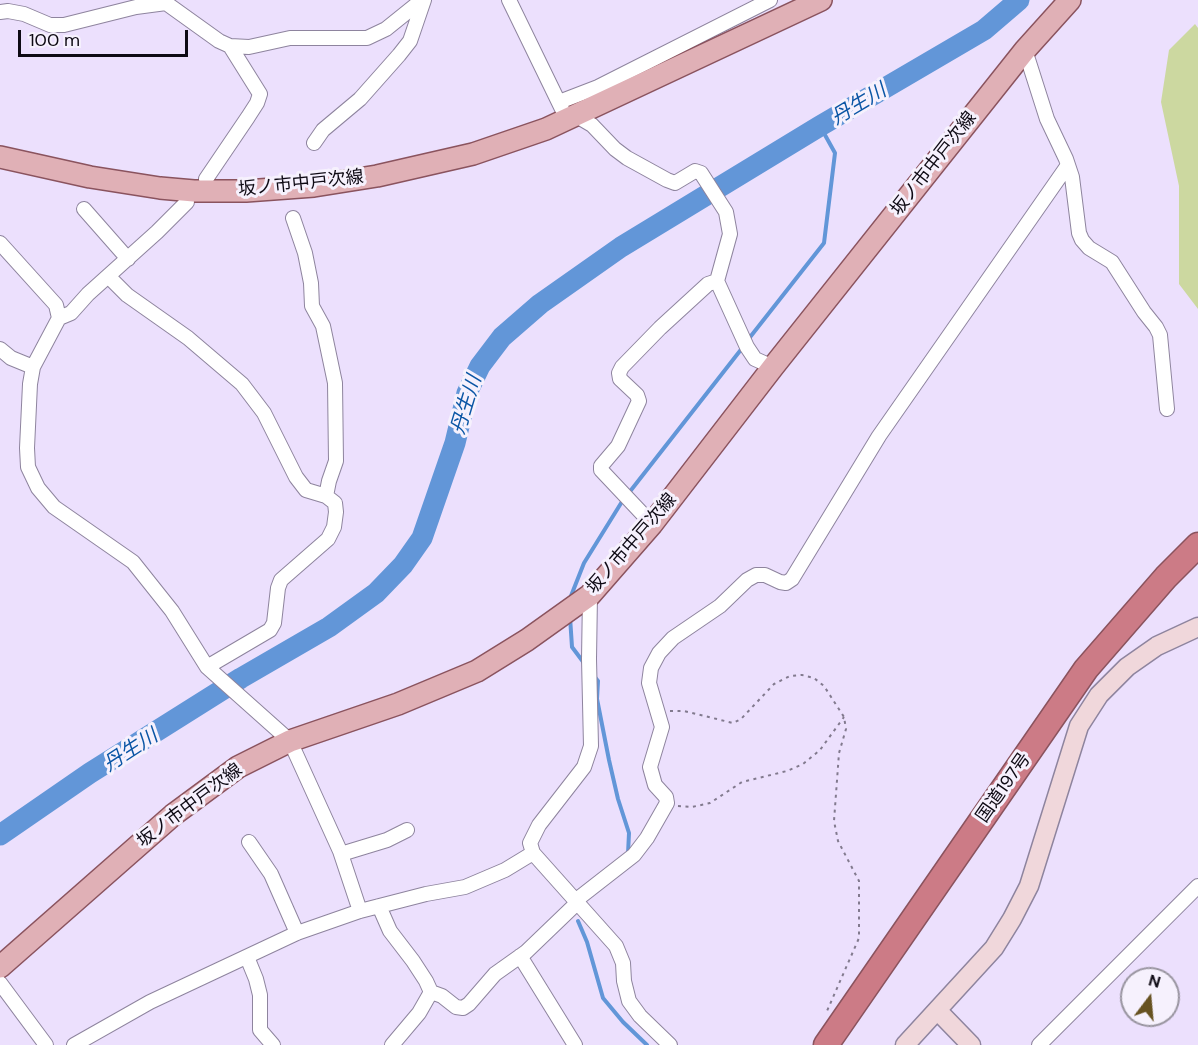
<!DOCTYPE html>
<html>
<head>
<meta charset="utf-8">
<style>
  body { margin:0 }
  #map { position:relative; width:1198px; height:1045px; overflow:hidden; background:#ece0fd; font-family:"DM Sans",sans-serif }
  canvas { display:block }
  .north { position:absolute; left:1120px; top:967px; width:60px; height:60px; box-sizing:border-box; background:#f6f1fd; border:2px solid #9995a0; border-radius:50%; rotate:16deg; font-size:16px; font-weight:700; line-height:24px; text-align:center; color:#0e0a14 }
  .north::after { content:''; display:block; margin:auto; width:21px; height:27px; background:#675221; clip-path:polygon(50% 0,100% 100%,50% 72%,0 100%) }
  .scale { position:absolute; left:18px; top:30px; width:170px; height:27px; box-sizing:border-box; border:3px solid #0e0a14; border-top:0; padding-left:8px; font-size:18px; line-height:21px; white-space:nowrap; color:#0e0a14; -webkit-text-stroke:4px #f6f1fd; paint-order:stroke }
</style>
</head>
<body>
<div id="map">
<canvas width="1198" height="1045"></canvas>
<div class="north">N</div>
<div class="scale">100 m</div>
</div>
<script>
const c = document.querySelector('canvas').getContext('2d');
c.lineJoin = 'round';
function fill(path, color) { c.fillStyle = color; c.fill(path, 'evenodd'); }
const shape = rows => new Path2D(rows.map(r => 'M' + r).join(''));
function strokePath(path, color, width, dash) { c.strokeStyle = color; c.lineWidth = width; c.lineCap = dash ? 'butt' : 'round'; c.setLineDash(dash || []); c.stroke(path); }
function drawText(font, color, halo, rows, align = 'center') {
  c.font = font + ' "DM Sans","Noto Sans JP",sans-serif'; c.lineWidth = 6; c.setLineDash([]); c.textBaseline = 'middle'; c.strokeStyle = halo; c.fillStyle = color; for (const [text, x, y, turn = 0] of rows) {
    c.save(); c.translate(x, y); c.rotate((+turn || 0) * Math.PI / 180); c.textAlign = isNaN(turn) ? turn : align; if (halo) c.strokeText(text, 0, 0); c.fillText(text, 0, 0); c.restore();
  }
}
fill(shape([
  [1195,24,1198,28,1198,309,1179,284,1179,186,1161,102,1169,50]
]), '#ccd8a0');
strokePath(shape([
  [747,341,824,243,835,153,820,126],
  [628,494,743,347],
  [569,601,584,563,623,500],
  [570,617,572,647,584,663],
  [594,676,598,681,597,699,609,760,618,799,629,833,628,854],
  [578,921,587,942,603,998,623,1022,647,1045]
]), '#6296d8', 4);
strokePath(shape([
  [0,835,90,773,241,678,329,627,376,593,403,565,422,538,455,443,467,393,480,366,502,337,540,304,621,247,820,126,984,30,1019,0]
]), '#6296d8', 21);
const street = shape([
  [509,0,562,109],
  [0,12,8,11,24,14,50,25,64,25,136,7,166,3,219,41,230,46,249,47,290,38,367,38,386,29,422,0],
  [1025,50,1047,119,1066,159,1072,177,1079,233,1082,240,1089,248,1112,262,1144,312,1156,327,1160,335,1167,409],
  [559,102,598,87,770,0],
  [575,115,592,125,615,149,627,158,667,180,675,183,695,171,701,173,726,212,730,234,717,281,747,347,755,359,773,367],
  [314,143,323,130,360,99,399,55,410,41,424,0],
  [206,179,248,117,257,103,260,94,230,46],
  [84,209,128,259],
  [293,218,305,253,311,283,312,306,323,326,335,383,336,461,329,481,326,496],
  [0,243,56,305,59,318,33,367,30,384,27,448,28,467,38,488,54,507,133,562,172,611,207,667,290,741,340,851,360,911],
  [108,276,127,295,188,338,242,384,264,413,296,477,306,490,326,496,335,503,336,512,334,527,328,539,281,580,278,588,274,623,270,630,207,667],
  [59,318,71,313,88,294,157,232,187,202],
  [0,349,11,358,33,367],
  [652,524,601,470,601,466,618,446,639,401,637,395,620,379,619,373,622,367,660,328,708,284,717,281],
  [590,595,589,659,591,746,584,767,539,825,530,843,533,853,616,946,623,963,624,981,629,1001,640,1016,670,1045],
  [249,842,271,874,297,933],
  [341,854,387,840,407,830],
  [575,901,634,855,647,838,667,803,666,797,655,785,650,767,662,727,649,683,651,668,659,653,673,638,720,606,747,580,756,575,765,575,780,582,786,583,792,579,879,436,1068,165],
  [379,906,390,931,413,961,426,981,431,992,419,1013,392,1045],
  [520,956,575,1045],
  [247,957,256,979,260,995,260,1030,273,1045],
  [0,983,46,1045],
  [431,992,442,996,456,1007,463,1008,469,1004,495,974,526,952,577,903],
  [74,1045,150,1002,297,933,360,911,426,894,465,887,505,870,533,853],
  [1039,1045,1198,886]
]);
const secondary = shape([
  [938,1011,971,1045],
  [905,1045,994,948,1012,919,1029,886,1079,726,1099,695,1127,667,1157,646,1198,627]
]);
const primary = shape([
  [0,157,90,177,160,188,194,191,246,191,314,186,377,176,473,154,546,129,821,0],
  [0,967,173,815,238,767,290,741,398,704,477,671,527,640,590,595,652,524,773,367,1025,50,1070,0]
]);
const highway = shape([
  [826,1045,1086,669,1166,577,1198,545]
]);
strokePath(street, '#8e849e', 16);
strokePath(secondary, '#8e849e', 21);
strokePath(primary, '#8a535e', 24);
strokePath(highway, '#8a535e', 27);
strokePath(shape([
  [670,711,684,711,733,723,741,719,774,684,790,676,802,675,814,678,824,686,844,717,846,729,839,753,834,821,838,841,859,881,859,938,827,1011],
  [678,806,692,807,710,803,742,782,787,771,803,764,820,750,844,717]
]), '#827a8e', 2, [3, 4.5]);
strokePath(street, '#fff', 14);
strokePath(secondary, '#f0d7db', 18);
strokePath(primary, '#e0b0b6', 21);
strokePath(highway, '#cc7b86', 24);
drawText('18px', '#0e0a14', '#f6f1fd', [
  ["坂ノ市中戸次線",934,164,-52],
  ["坂ノ市中戸次線",301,184,-6],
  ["坂ノ市中戸次線",632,544,-49],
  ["国道197号",1004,788,-55],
  ["坂ノ市中戸次線",190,806,-37]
]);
drawText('italic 20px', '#0b56a5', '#f6f1fd', [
  ["丹生川",859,105,-31],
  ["丹生川",467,405,-73],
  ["丹生川",131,751,-33]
]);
</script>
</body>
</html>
